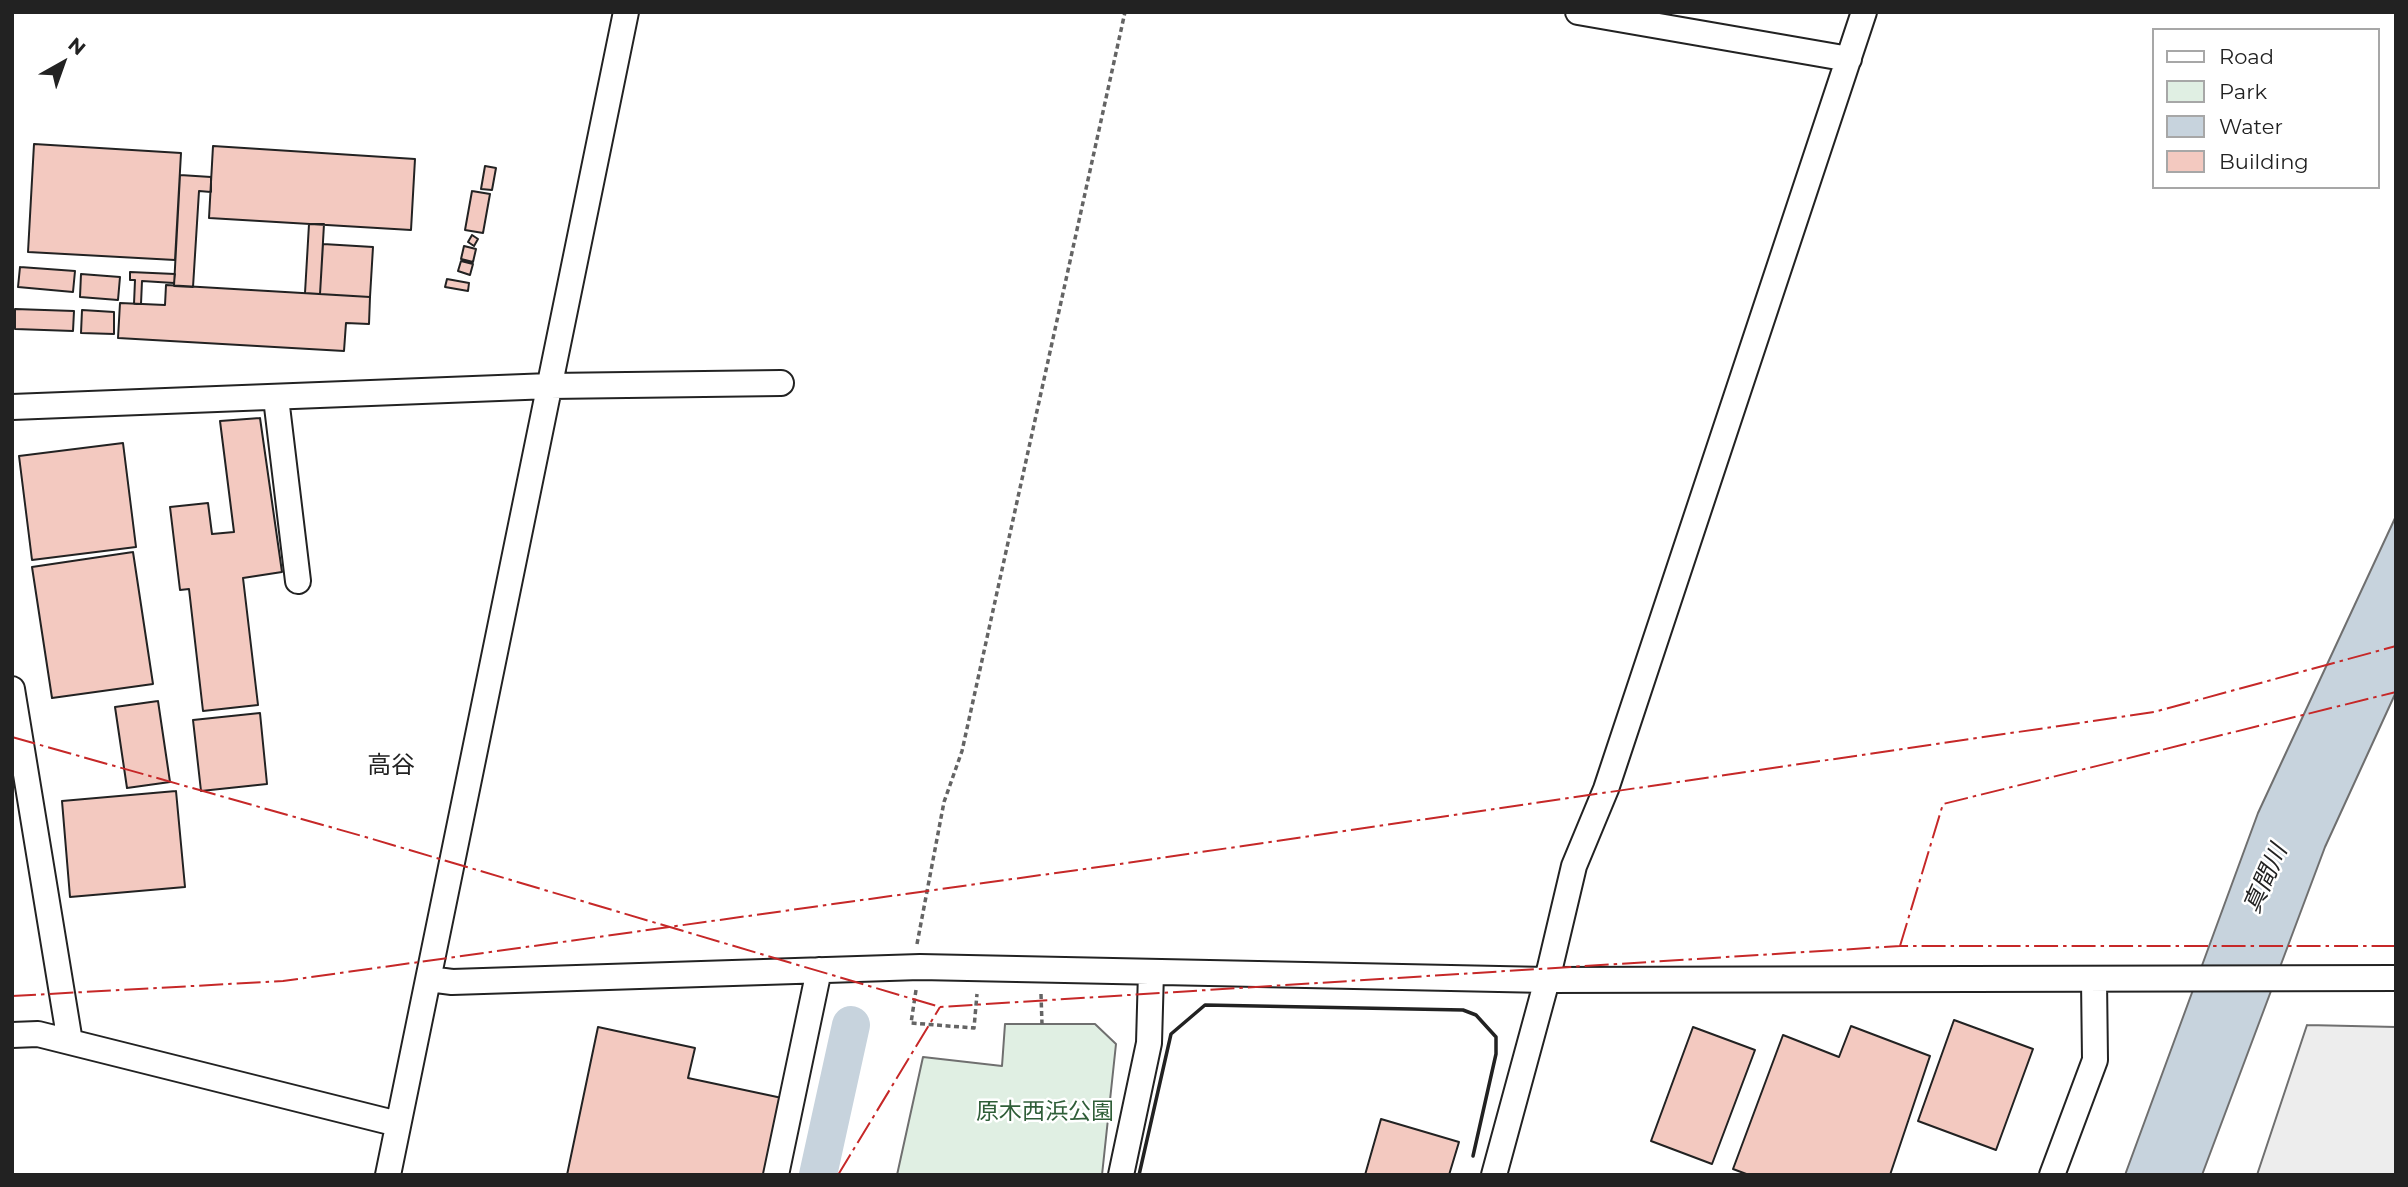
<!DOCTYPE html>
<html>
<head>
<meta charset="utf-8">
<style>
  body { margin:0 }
  #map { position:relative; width:2408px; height:1187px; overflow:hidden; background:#fff; font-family:Montserrat,sans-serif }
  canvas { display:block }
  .frame { position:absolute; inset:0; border:14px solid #222; pointer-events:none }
  .legend { position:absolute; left:2152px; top:28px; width:228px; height:161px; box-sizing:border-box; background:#fff; border:2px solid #a7a7a7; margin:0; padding:9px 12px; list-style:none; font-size:21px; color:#222 }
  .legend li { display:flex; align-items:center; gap:14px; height:35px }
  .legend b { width:35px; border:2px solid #a7a7a7 }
  .north { position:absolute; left:28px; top:28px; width:70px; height:70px; -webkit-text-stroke:5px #fff; paint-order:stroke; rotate:40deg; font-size:19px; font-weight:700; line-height:28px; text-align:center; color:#222 }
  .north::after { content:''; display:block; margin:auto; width:24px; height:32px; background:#222; clip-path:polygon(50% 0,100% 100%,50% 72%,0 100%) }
</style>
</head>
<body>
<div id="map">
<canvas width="2408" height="1187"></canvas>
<div class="frame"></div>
<ul class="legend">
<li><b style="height:9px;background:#fff"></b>Road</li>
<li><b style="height:19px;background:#e0efe3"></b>Park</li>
<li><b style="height:19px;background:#c7d3dd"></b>Water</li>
<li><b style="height:19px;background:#f3c9c0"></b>Building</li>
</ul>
<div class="north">N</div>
</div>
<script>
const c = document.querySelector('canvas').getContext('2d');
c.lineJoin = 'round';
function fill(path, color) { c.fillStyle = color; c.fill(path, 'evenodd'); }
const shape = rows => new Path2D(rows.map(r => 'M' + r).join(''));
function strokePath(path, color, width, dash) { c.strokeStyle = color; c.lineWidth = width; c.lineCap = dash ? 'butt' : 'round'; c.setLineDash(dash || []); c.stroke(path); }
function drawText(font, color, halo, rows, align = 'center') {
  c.font = font + ' Montserrat,"Noto Sans JP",sans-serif'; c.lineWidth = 5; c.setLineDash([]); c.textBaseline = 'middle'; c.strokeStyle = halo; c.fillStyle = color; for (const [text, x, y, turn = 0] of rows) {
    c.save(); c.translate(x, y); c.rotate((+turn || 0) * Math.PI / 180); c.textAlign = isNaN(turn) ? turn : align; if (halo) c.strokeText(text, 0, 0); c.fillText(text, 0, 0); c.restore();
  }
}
const green = shape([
  [1005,1024,1095,1024,1116,1044,1102,1175,897,1175,923,1057,1002,1066,1005,1024]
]);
fill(green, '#e0efe3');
strokePath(green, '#6f6f6f', 2);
const parking = shape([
  [2307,1025,2396,1027,2396,1175,2257,1175,2307,1025]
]);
fill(parking, '#ededed');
strokePath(parking, '#6f6f6f', 2);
const water = shape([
  [2396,516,2396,692,2325,847,2202,1175,2125,1175,2258,813,2396,516]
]);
fill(water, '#c7d3dd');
strokePath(water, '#6f6f6f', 2);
strokePath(shape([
  [818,1175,851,1025]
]), '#c7d3dd', 38);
const building = shape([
  [34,144,181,153,175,260,28,252,34,144],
  [213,146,415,159,411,230,209,218,213,146],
  [485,166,496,168,492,190,481,189,485,166],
  [180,175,211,177,211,192,199,191,193,287,174,286,180,175],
  [472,191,490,194,483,233,465,230,472,191],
  [309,224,324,224,320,294,305,293,309,224],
  [472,235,478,239,474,246,468,242,472,235],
  [323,244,373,247,370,297,320,294,323,244],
  [464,246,476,249,473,262,461,259,464,246],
  [461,261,473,264,470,275,458,271,461,261],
  [20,267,75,271,73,292,18,287,20,267],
  [130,272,175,274,174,283,142,281,141,304,134,304,135,280,130,280,130,272],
  [81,274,120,277,118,300,80,297,81,274],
  [447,279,469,283,468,291,445,287,447,279],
  [166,285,370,297,369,324,346,323,344,351,118,338,120,303,165,305,166,285],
  [15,309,74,311,73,331,15,329,15,309],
  [82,310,114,312,114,334,81,333,82,310],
  [260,418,282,572,243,578,258,705,203,711,189,589,180,590,170,507,208,503,212,534,234,532,220,421,260,418],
  [123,443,136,547,32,560,19,456,123,443],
  [133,552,153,684,52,698,32,567,133,552],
  [158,701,170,782,127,788,115,707,158,701],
  [260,713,267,784,201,791,193,720,260,713],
  [176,791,185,887,70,897,62,801,176,791],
  [1954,1020,2033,1049,1996,1150,1918,1121,1954,1020],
  [1851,1026,1930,1056,1890,1175,1749,1175,1733,1169,1783,1035,1839,1057,1851,1026],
  [598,1027,695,1048,688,1078,782,1098,766,1175,567,1175,598,1027],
  [1693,1027,1755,1050,1712,1164,1651,1141,1693,1027],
  [1381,1119,1459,1142,1449,1175,1365,1175,1381,1119]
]);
fill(building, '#f3c9c0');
strokePath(building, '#222', 2);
const minor = shape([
  [1578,12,1849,59],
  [276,398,298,581],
  [12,407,550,386,781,383],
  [12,689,70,1042],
  [429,979,452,982,920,967,1547,980,2396,978],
  [12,1035,38,1034,398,1124],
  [388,1175,626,12],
  [776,1175,819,970],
  [1121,1175,1149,1043,1151,972],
  [1494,1175,1547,980,1574,866,1606,789,1864,12],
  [2052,1175,2095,1060,2094,980]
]);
strokePath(minor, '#222', 28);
strokePath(shape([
  [917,944,944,802,962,751,1125,12],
  [916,990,911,1023,974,1028,977,994],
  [1041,994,1042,1024]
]), '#646464', 3.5, [5, 3.5]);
strokePath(minor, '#fff', 24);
strokePath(shape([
  [1139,1175,1171,1034,1205,1005,1463,1010,1476,1015,1496,1037,1496,1054,1473,1156]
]), '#222', 3.5);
strokePath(shape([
  [12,737,369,838,940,1007,1900,946,2396,946],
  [1900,946,1943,804,2396,692],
  [12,996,283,981,1120,864,2154,712,2396,646],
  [838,1175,940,1007]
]), '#c62828', 2, [24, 5, 3.5, 5]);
drawText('23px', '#2f5e38', '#fff', [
  ["原木西浜公園",1045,1112]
]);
drawText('24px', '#222', '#fff', [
  ["高谷",391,766]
]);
drawText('italic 24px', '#222', '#fff', [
  ["真間川",2266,879,-66]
]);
</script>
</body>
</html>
